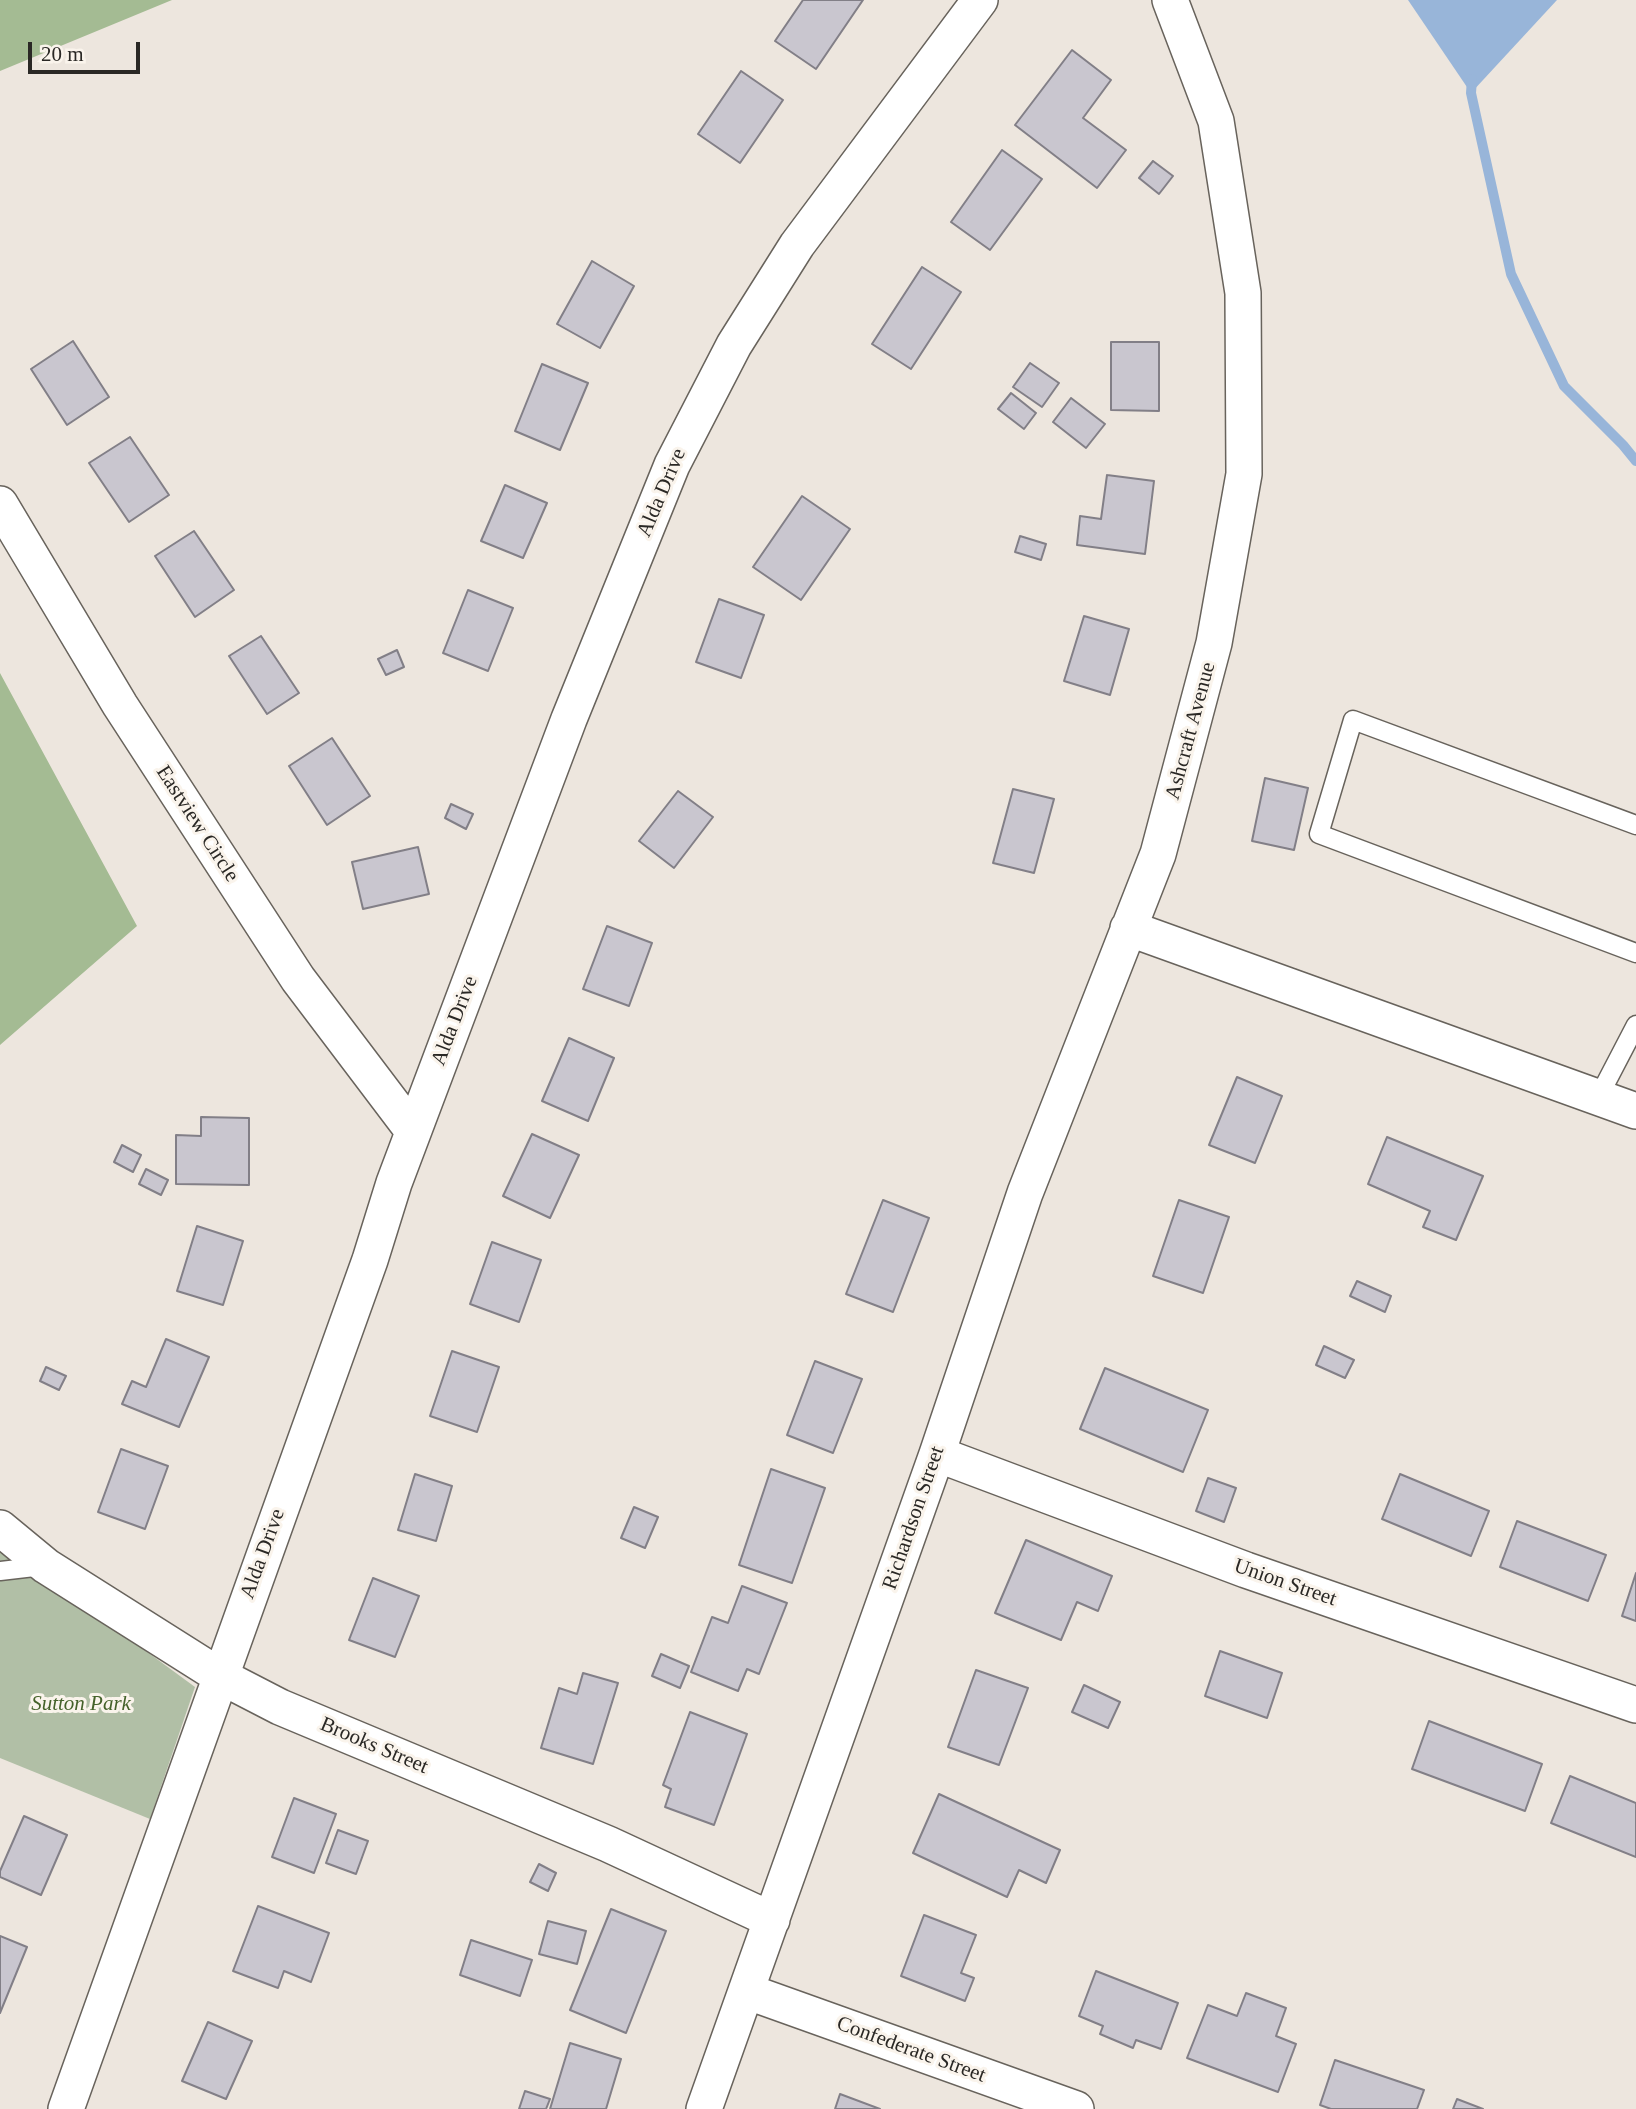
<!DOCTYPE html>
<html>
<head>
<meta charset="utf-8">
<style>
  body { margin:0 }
  #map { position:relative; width:1636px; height:2109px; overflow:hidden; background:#ede6de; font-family:Georgia,serif }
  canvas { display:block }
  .scale { position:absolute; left:28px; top:42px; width:112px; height:32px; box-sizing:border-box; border:4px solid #2a2825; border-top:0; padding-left:9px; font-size:21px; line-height:24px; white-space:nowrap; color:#2a2825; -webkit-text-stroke:5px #faf4ec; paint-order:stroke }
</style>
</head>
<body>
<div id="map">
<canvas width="1636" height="2109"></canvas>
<div class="scale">20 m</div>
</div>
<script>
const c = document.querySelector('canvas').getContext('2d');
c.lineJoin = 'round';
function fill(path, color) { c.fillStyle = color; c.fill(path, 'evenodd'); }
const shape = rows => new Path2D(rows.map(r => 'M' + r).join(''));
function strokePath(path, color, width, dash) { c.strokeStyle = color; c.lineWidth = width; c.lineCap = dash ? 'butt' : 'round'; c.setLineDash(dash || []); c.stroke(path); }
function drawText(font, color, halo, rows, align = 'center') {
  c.font = font + ' Georgia,serif'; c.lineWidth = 6; c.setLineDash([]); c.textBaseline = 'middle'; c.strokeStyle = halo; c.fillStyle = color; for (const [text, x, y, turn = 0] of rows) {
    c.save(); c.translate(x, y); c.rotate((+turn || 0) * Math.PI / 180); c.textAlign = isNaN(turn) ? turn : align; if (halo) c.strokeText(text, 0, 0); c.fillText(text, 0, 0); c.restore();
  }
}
fill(shape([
  [0,1544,195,1687,150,1819,0,1758]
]), '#b1bfa6');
fill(shape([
  [0,0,172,0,0,71],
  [0,673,137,926,0,1045]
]), '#a4bb93');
fill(shape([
  [1408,0,1557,0,1471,93]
]), '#98b5d9');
strokePath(shape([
  [1472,79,1471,93,1511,274,1564,386,1623,445,1636,461]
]), '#98b5d9', 10);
const building = shape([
  [803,0,863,0,816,69,775,41,803,0],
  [1072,50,1111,80,1083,118,1126,150,1097,188,1015,125,1072,50],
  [741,71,783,100,740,163,698,134,741,71],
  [1002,150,1042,179,990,250,951,222,1002,150],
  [1153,161,1173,176,1159,194,1139,178,1153,161],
  [592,261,634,286,600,348,557,324,592,261],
  [922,267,961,292,911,369,872,344,922,267],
  [73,341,109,397,67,425,31,369,73,341],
  [1111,342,1159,342,1159,411,1111,410,1111,342],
  [1030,363,1059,383,1042,407,1013,387,1030,363],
  [542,364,588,383,560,450,515,431,542,364],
  [1011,393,1036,413,1024,429,998,409,1011,393],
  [1071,398,1105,424,1086,448,1053,422,1071,398],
  [130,437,169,495,129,522,89,463,130,437],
  [1107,475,1154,481,1145,554,1077,545,1080,516,1101,519,1107,475],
  [505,485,547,503,523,558,481,541,505,485],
  [802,496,850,529,801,600,753,567,802,496],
  [194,531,234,590,195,617,155,556,194,531],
  [1020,536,1046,544,1041,560,1015,552,1020,536],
  [468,590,513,608,488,671,443,653,468,590],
  [719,599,764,615,741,678,696,662,719,599],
  [1084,616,1129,629,1110,695,1064,681,1084,616],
  [261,636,299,693,267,714,229,656,261,636],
  [397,650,404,667,386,675,378,659,397,650],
  [332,738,370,796,327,825,289,766,332,738],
  [1265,778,1308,788,1294,850,1252,841,1265,778],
  [1013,789,1054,799,1034,873,993,863,1013,789],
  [678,791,713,817,674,868,639,841,678,791],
  [451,804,473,814,466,829,445,818,451,804],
  [418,847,429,894,363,909,352,862,418,847],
  [607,926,652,943,629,1006,583,989,607,926],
  [569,1038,614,1058,588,1121,542,1101,569,1038],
  [1237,1077,1282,1096,1255,1163,1209,1145,1237,1077],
  [201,1117,249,1118,249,1185,176,1184,176,1135,201,1136,201,1117],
  [532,1134,579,1155,550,1218,503,1196,532,1134],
  [1387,1137,1483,1176,1456,1240,1423,1227,1430,1211,1368,1184,1387,1137],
  [122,1145,141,1155,133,1172,114,1162,122,1145],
  [146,1169,168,1180,161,1195,139,1184,146,1169],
  [883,1200,929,1218,893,1312,846,1294,883,1200],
  [1179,1200,1229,1217,1203,1293,1153,1276,1179,1200],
  [197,1226,243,1241,223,1305,177,1291,197,1226],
  [492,1242,541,1260,519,1322,470,1304,492,1242],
  [1357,1281,1391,1296,1385,1312,1350,1296,1357,1281],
  [166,1339,209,1357,179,1427,122,1404,132,1381,146,1387,166,1339],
  [1324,1346,1354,1360,1345,1378,1316,1365,1324,1346],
  [452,1351,499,1367,477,1432,430,1416,452,1351],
  [815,1361,862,1379,833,1453,787,1435,815,1361],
  [46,1367,66,1376,59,1390,40,1381,46,1367],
  [1105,1368,1208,1410,1183,1472,1080,1429,1105,1368],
  [121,1449,168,1466,145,1529,98,1512,121,1449],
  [771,1469,825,1488,792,1583,739,1565,771,1469],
  [415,1474,452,1486,436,1541,398,1530,415,1474],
  [1400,1474,1489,1511,1471,1556,1382,1519,1400,1474],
  [1208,1478,1236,1488,1224,1522,1196,1511,1208,1478],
  [634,1507,658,1517,645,1548,621,1538,634,1507],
  [1517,1521,1606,1555,1588,1601,1500,1567,1517,1521],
  [1026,1540,1112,1576,1098,1611,1077,1602,1061,1640,995,1613,1026,1540],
  [1636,1573,1636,1621,1622,1616,1636,1573],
  [373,1578,419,1596,395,1657,349,1640,373,1578],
  [742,1586,787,1603,759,1674,747,1669,738,1691,691,1672,712,1617,728,1623,742,1586],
  [1220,1651,1282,1673,1267,1718,1205,1696,1220,1651],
  [661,1654,689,1666,680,1688,652,1676,661,1654],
  [976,1670,1028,1688,999,1765,948,1747,976,1670],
  [583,1673,618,1683,593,1764,541,1748,559,1688,577,1694,583,1673],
  [1084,1685,1120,1702,1108,1728,1072,1712,1084,1685],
  [690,1712,747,1734,714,1825,665,1807,671,1789,663,1785,690,1712],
  [1429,1721,1542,1764,1525,1811,1412,1769,1429,1721],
  [1570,1776,1636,1803,1636,1857,1551,1823,1570,1776],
  [939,1794,1060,1850,1046,1883,1019,1870,1007,1897,913,1853,939,1794],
  [294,1798,336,1814,314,1873,272,1857,294,1798],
  [24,1816,67,1835,41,1895,0,1877,0,1871,24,1816],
  [338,1830,368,1841,356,1874,326,1863,338,1830],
  [539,1864,556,1873,548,1891,530,1882,539,1864],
  [258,1906,329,1933,311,1982,284,1971,278,1988,233,1971,258,1906],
  [611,1909,666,1931,626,2033,570,2010,611,1909],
  [924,1915,976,1935,961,1973,974,1978,965,2001,901,1976,924,1915],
  [548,1921,586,1931,577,1964,539,1954,548,1921],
  [0,1936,27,1947,0,2013,0,1936],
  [471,1940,532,1960,520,1996,460,1975,471,1940],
  [1096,1971,1178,2003,1161,2049,1136,2040,1133,2048,1100,2034,1103,2026,1079,2016,1096,1971],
  [1246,1993,1286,2008,1276,2036,1296,2044,1278,2092,1187,2058,1208,2005,1237,2016,1246,1993],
  [208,2022,252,2041,226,2099,182,2081,208,2022],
  [570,2043,621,2059,606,2109,550,2109,570,2043],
  [1335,2060,1424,2090,1417,2109,1331,2109,1320,2105,1335,2060],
  [525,2091,550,2099,546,2109,519,2109,525,2091],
  [840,2094,880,2109,835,2109,840,2094],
  [1457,2099,1483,2109,1453,2109,1457,2099]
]);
fill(building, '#c9c6cf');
strokePath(building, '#827f87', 2);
const lane = shape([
  [1636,825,1353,720,1319,834,1636,953],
  [1598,1098,1636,1025],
  [0,1571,43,1566]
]);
const street = shape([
  [0,504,120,705,298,979,413,1131],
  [1128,928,1636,1111],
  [937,1454,1246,1570,1636,1705],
  [0,1528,46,1566,220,1676,280,1707,608,1844,772,1920],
  [746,1991,1076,2109],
  [66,2109,370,1260,394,1183,569,719,672,465,734,345,797,245,980,0],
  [704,2109,937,1454,1025,1193,1158,854,1214,643,1244,474,1243,293,1216,121,1170,0]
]);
strokePath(lane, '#68635c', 21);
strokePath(street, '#68635c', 38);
strokePath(lane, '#fff', 18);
strokePath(street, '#fff', 35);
drawText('21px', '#2a2825', '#faf4ec', [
  ["Alda Drive",662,493,-67],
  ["Ashcraft Avenue",1191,731,-75],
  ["Eastview Circle",197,824,57],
  ["Alda Drive",455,1021,-69],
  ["Richardson Street",914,1518,-71],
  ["Alda Drive",263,1554,-70],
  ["Union Street",1285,1583,19],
  ["Brooks Street",374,1746,23],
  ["Confederate Street",911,2050,20]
]);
drawText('italic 21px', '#45622a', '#faf4ec', [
  ["Sutton Park",81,1704]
]);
</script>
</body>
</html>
